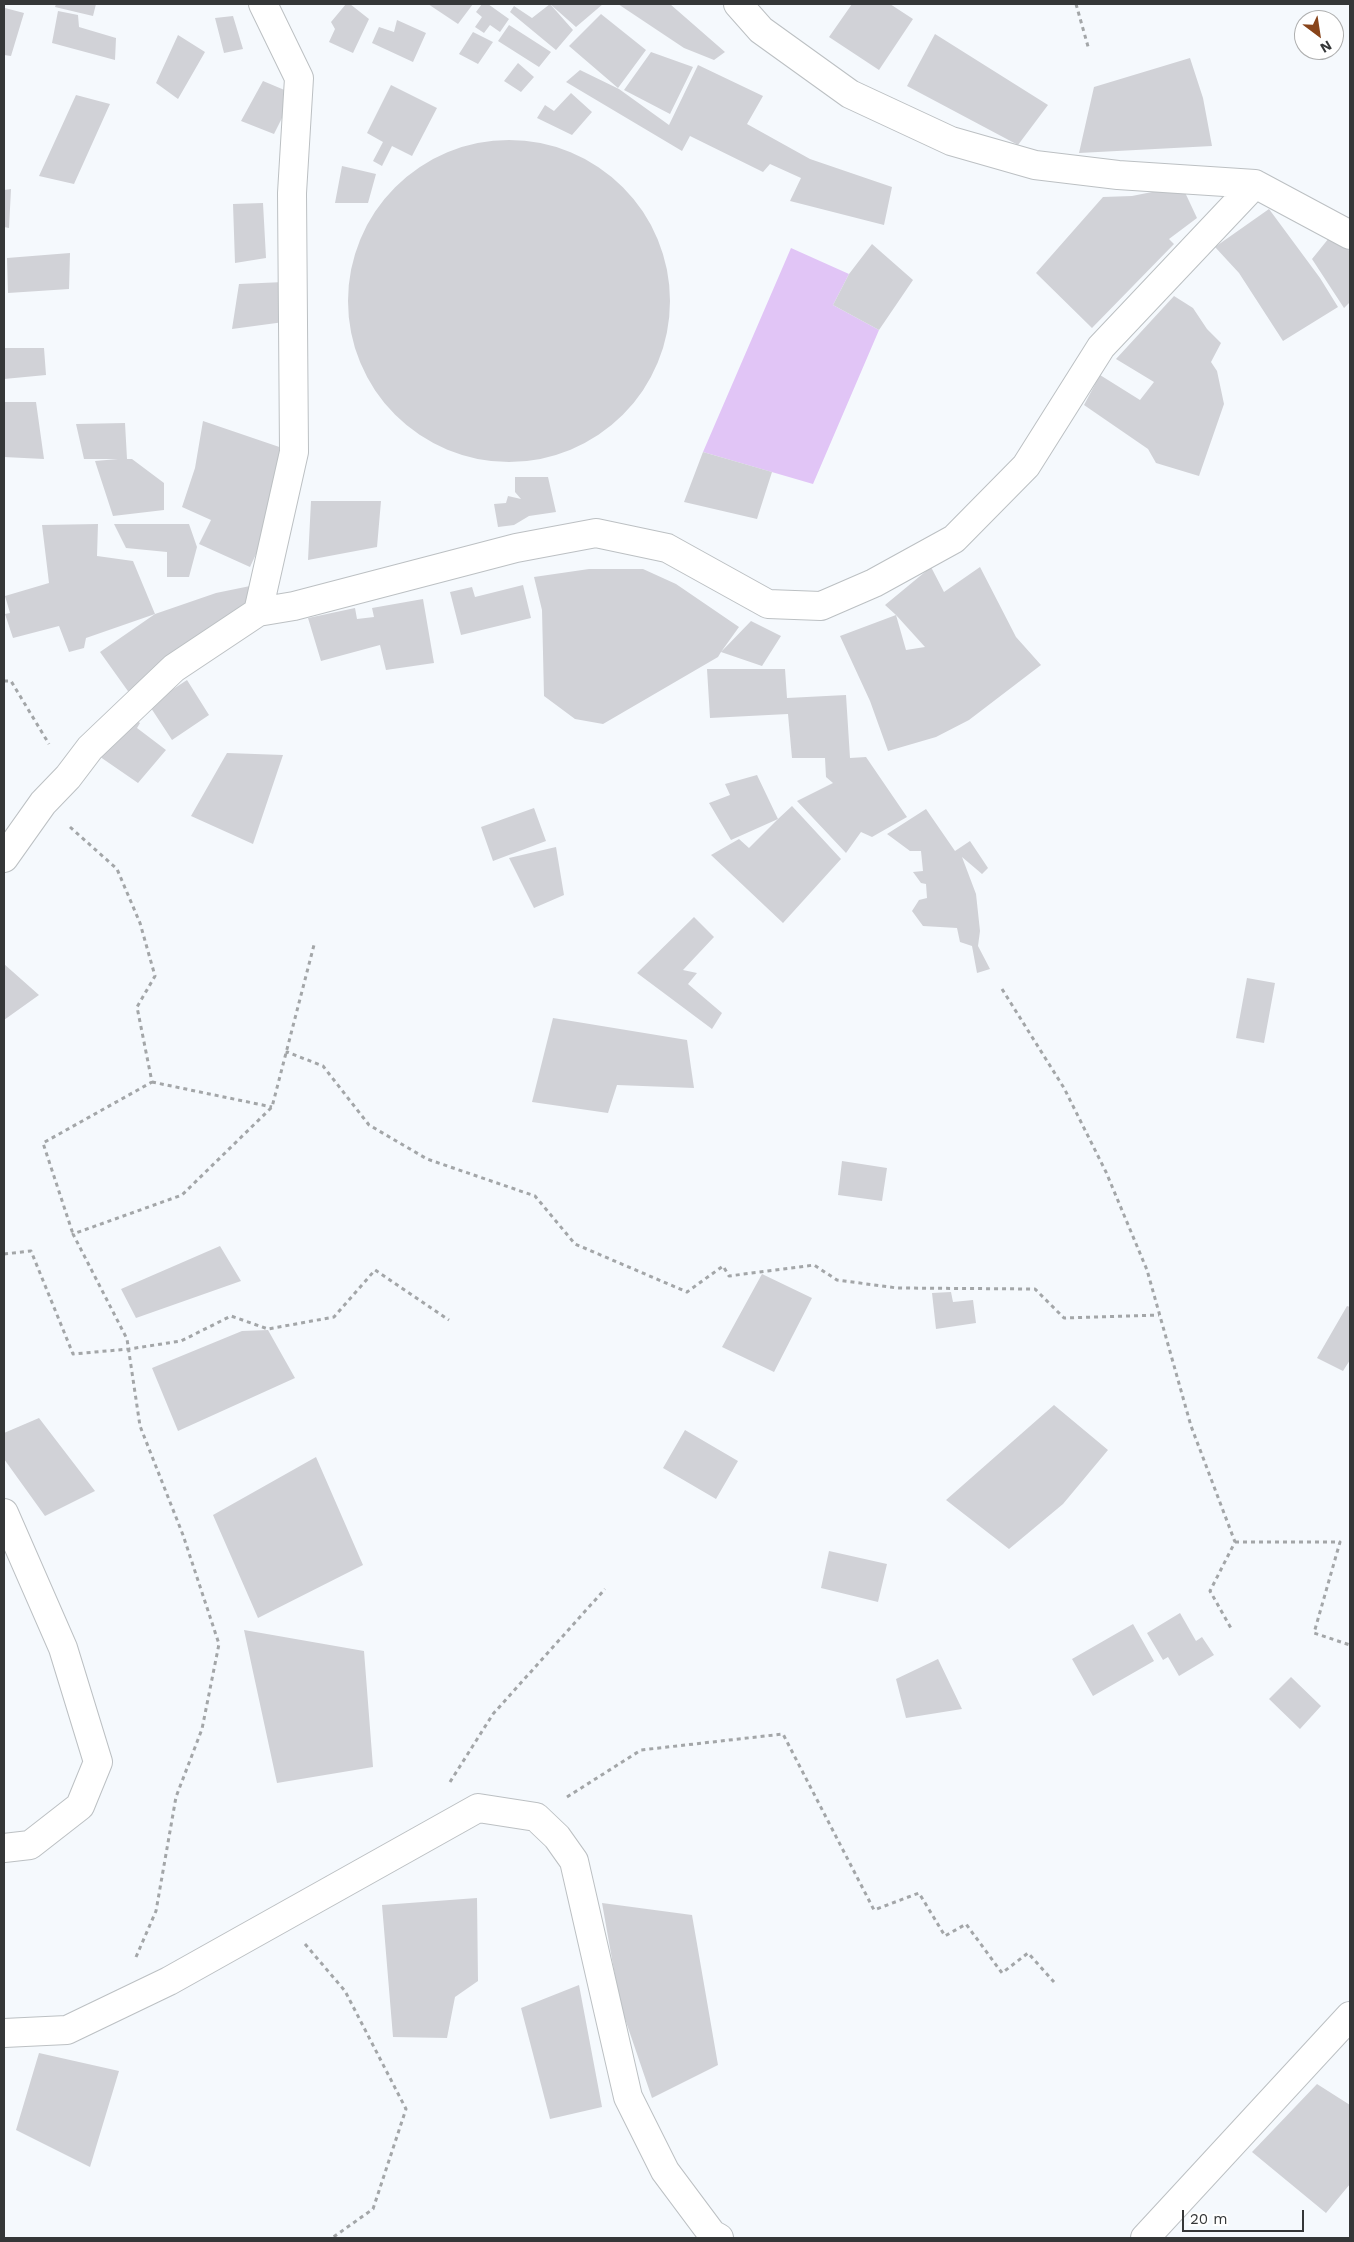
<!DOCTYPE html>
<html>
<head>
<meta charset="utf-8">
<style>
  body { margin:0 }
  #map { position:relative; width:1354px; height:2242px; overflow:hidden; background:#f5f9fd; font-family:"Work Sans",sans-serif }
  canvas { display:block }
  .frame { position:absolute; inset:0; border:5px solid #353738; pointer-events:none }
  .north { position:absolute; left:1294px; top:10px; width:50px; height:50px; box-sizing:border-box; background:#fff; border:1px solid #aeafaf; border-radius:50%; rotate:149deg; font-size:14px; font-weight:700; line-height:20px; text-align:center; color:#353738 }
  .north::after { content:''; display:block; margin:auto; width:18px; height:22px; background:#88441a; clip-path:polygon(50% 0,100% 100%,50% 72%,0 100%) }
  .scale { position:absolute; left:1182px; top:2210px; width:122px; height:22px; box-sizing:border-box; border:2px solid #353738; border-top:0; padding-left:6px; font-size:15px; line-height:18px; white-space:nowrap; color:#353738; -webkit-text-stroke:4px #fff; paint-order:stroke }
</style>
</head>
<body>
<div id="map">
<canvas width="1354" height="2242"></canvas>
<div class="frame"></div>
<div class="north">N</div>
<div class="scale">20 m</div>
</div>
<script>
const c = document.querySelector('canvas').getContext('2d');
c.lineJoin = 'round';
function fill(path, color) { c.fillStyle = color; c.fill(path, 'evenodd'); }
const shape = rows => new Path2D(rows.map(r => 'M' + r).join(''));
function strokePath(path, color, width, dash) { c.strokeStyle = color; c.lineWidth = width; c.lineCap = dash ? 'butt' : 'round'; c.setLineDash(dash || []); c.stroke(path); }
fill(shape([
  [791,248,849,274,833,305,879,330,813,484,703,452]
]), '#e1c5f6');
fill(shape([
  [56,4,96,4,93,16,55,7],
  [346,4,350,4,369,19,353,53,329,42,335,29,331,22],
  [428,4,473,4,458,24],
  [482,4,488,4,509,19,500,32,490,25,484,33,475,27,482,17,476,12],
  [550,4,603,4,576,27],
  [550,4,573,30,556,50,510,12,514,6,532,18],
  [618,4,670,4,725,52,714,60,684,48],
  [852,4,890,4,913,19,879,70,829,37],
  [5,8,24,13,11,56,4,55],
  [58,11,78,15,79,27,116,38,115,60,52,43],
  [601,14,646,50,618,88,569,46],
  [233,16,243,49,224,53,215,18],
  [397,20,426,33,413,62,372,43,379,27,394,32],
  [509,25,551,52,539,67,498,41],
  [473,32,493,42,478,64,459,54],
  [935,34,1048,105,1018,145,907,86],
  [178,35,205,52,178,99,156,83],
  [651,52,693,67,670,114,624,90],
  [1190,58,1203,98,1212,146,1079,153,1094,87],
  [518,63,534,77,521,92,504,81],
  [698,65,763,96,747,124,810,159,892,187,884,225,790,201,801,178,770,164,763,172,690,136,682,151,566,82,580,70,619,89,669,125],
  [263,81,294,94,274,134,241,121],
  [391,85,437,108,412,156,392,146,382,166,373,161,383,142,367,133],
  [571,93,592,112,572,135,537,118,545,105,554,111],
  [76,95,110,104,74,184,39,176],
  '348 301a161 161 0 1 1 322 0a161 161 0 1 1-322 0Z',
  [342,166,376,174,368,203,335,203],
  [1182,186,1197,218,1169,239,1174,244,1092,328,1036,273,1103,197,1132,196],
  [11,189,9,228,4,227,4,190],
  [263,203,266,258,235,263,233,204],
  [1269,209,1320,278,1338,307,1283,341,1239,273,1215,247],
  [1329,238,1350,251,1350,302,1344,308,1312,259],
  [872,244,913,280,879,330,833,305,849,274],
  [70,253,69,289,8,293,7,258],
  [284,282,284,322,232,329,239,284],
  [1174,296,1193,308,1207,329,1221,343,1211,362,1217,371,1224,404,1199,476,1156,463,1148,449,1084,405,1100,375,1140,400,1154,382,1116,359],
  [4,348,44,348,46,375,4,379],
  [4,402,36,402,44,459,4,457],
  [203,421,294,452,278,507,250,567,199,544,211,520,182,507,195,468],
  [125,423,127,459,132,459,164,483,164,510,113,516,95,461,118,459,84,459,76,424],
  [703,452,772,472,757,519,684,502],
  [515,477,548,477,556,512,529,516,514,525,498,527,494,504,506,503,508,496,521,499,515,492],
  [311,501,381,501,377,547,308,560],
  [98,524,97,556,133,561,155,614,86,638,84,648,69,652,59,626,13,638,5,614,10,613,5,596,49,583,42,525],
  [114,524,189,524,197,547,189,577,167,577,167,552,126,548],
  [931,567,944,592,980,567,1016,637,1041,665,969,720,936,737,888,751,870,701,840,636,896,615,885,605],
  [896,615,925,647,906,650],
  [589,569,643,569,676,584,739,627,721,652,751,621,781,636,762,666,721,652,718,657,603,724,575,719,544,696,542,610,534,577],
  [255,585,254,610,130,694,100,652,155,614,216,593],
  [523,585,531,618,461,635,450,592,472,587,475,597],
  [423,599,434,663,386,670,380,645,321,661,308,618,355,608,357,619,374,617,372,608],
  [707,669,785,669,787,698,846,695,850,758,866,757,907,817,872,837,861,832,846,853,797,801,833,783,826,777,825,758,792,758,788,714,710,718],
  [187,680,209,715,172,740,149,705],
  [133,718,140,723,137,728,166,750,138,783,93,752],
  [227,753,283,755,253,844,191,816],
  [757,775,778,819,792,806,841,859,783,923,711,855,739,839,749,848,778,819,731,840,709,803,730,795,725,784],
  [534,808,546,841,493,861,481,827],
  [926,809,955,851,970,841,988,868,982,874,962,857,976,894,980,931,978,946,990,969,977,973,972,946,960,942,957,928,923,926,912,911,919,900,927,898,926,884,921,883,913,872,923,871,921,851,910,851,887,834],
  [556,847,564,895,534,908,509,858],
  [694,917,714,937,683,970,697,973,688,984,722,1013,712,1029,637,973],
  [4,964,39,995,4,1020],
  [1247,978,1275,983,1264,1043,1236,1038],
  [553,1018,687,1040,694,1088,617,1085,608,1113,532,1102],
  [842,1161,887,1168,882,1201,838,1195],
  [220,1246,241,1281,136,1318,121,1289],
  [762,1274,812,1298,774,1372,722,1347],
  [951,1292,953,1302,973,1300,976,1323,936,1329,932,1293],
  [1347,1306,1350,1307,1350,1360,1343,1371,1317,1358],
  [268,1330,295,1378,178,1431,152,1368,242,1331],
  [1054,1405,1108,1450,1063,1504,1009,1549,946,1500],
  [39,1418,95,1491,45,1516,4,1459,4,1433],
  [685,1430,738,1461,716,1499,663,1468],
  [316,1457,363,1565,258,1618,213,1515],
  [829,1551,887,1564,878,1602,821,1588],
  [1180,1613,1196,1641,1202,1637,1214,1655,1179,1676,1168,1657,1163,1660,1147,1633],
  [1133,1624,1154,1661,1093,1696,1072,1659],
  [244,1630,364,1651,373,1767,277,1783],
  [938,1659,962,1709,906,1718,896,1679],
  [1291,1677,1321,1706,1300,1729,1269,1699],
  [477,1898,478,1981,455,1997,447,2038,393,2037,382,1905],
  [602,1903,692,1915,718,2065,652,2098,620,2004],
  [579,1985,602,2107,550,2119,521,2008],
  [39,2053,119,2071,90,2167,16,2130],
  [1317,2084,1350,2105,1350,2184,1326,2213,1252,2152]
]), '#d1d2d7');
const street = shape([
  [738,4,761,30,850,94,951,141,1035,165,1118,175,1255,184,1350,235],
  [258,612,294,452,292,193,299,78,263,4],
  [4,858,43,803,68,777,90,748,174,668,258,612,294,606,516,548,596,533,667,548,768,604,821,606,874,583,954,539,1026,466,1101,347,1255,184],
  [4,1513,63,1648,98,1762,80,1806,30,1845,4,1848],
  [4,2033,67,2030,169,1981,478,1808,536,1817,557,1837,574,1861,628,2097,665,2171,712,2234,719,2238],
  [1145,2238,1350,2016]
]);
strokePath(street, '#bcc0c3', 30);
strokePath(shape([
  [1076,4,1089,50],
  [4,681,11,681,49,744],
  [70,827,117,869,140,923,155,976,137,1007,152,1082,43,1143,73,1234],
  [1002,989,1064,1088,1106,1172,1147,1270,1191,1426,1235,1542,1210,1591,1232,1630],
  [287,1054,287,1052,323,1066,369,1125,427,1159,535,1196,575,1244,687,1292,723,1266,729,1276,814,1265,837,1280,897,1288,1035,1289,1064,1318,1159,1315],
  [152,1082,272,1107],
  [4,1254,31,1251,73,1354,129,1349,181,1341,231,1316,268,1329,334,1317,375,1270,449,1320],
  [1235,1542,1340,1542,1314,1633,1350,1645],
  [450,1782,493,1714,605,1589],
  [567,1797,641,1750,783,1734,874,1910,919,1893,945,1936,966,1924,1002,1973,1028,1953,1054,1982],
  [305,1944,345,1991,406,2109,373,2209,332,2238],
  [136,1957,156,1911,176,1797,202,1729,219,1644,183,1535,140,1426,127,1339,73,1234,182,1195,272,1107,314,945]
]), '#a3a6a8', 3, [4, 4]);
strokePath(street, '#fff', 28);
</script>
</body>
</html>
